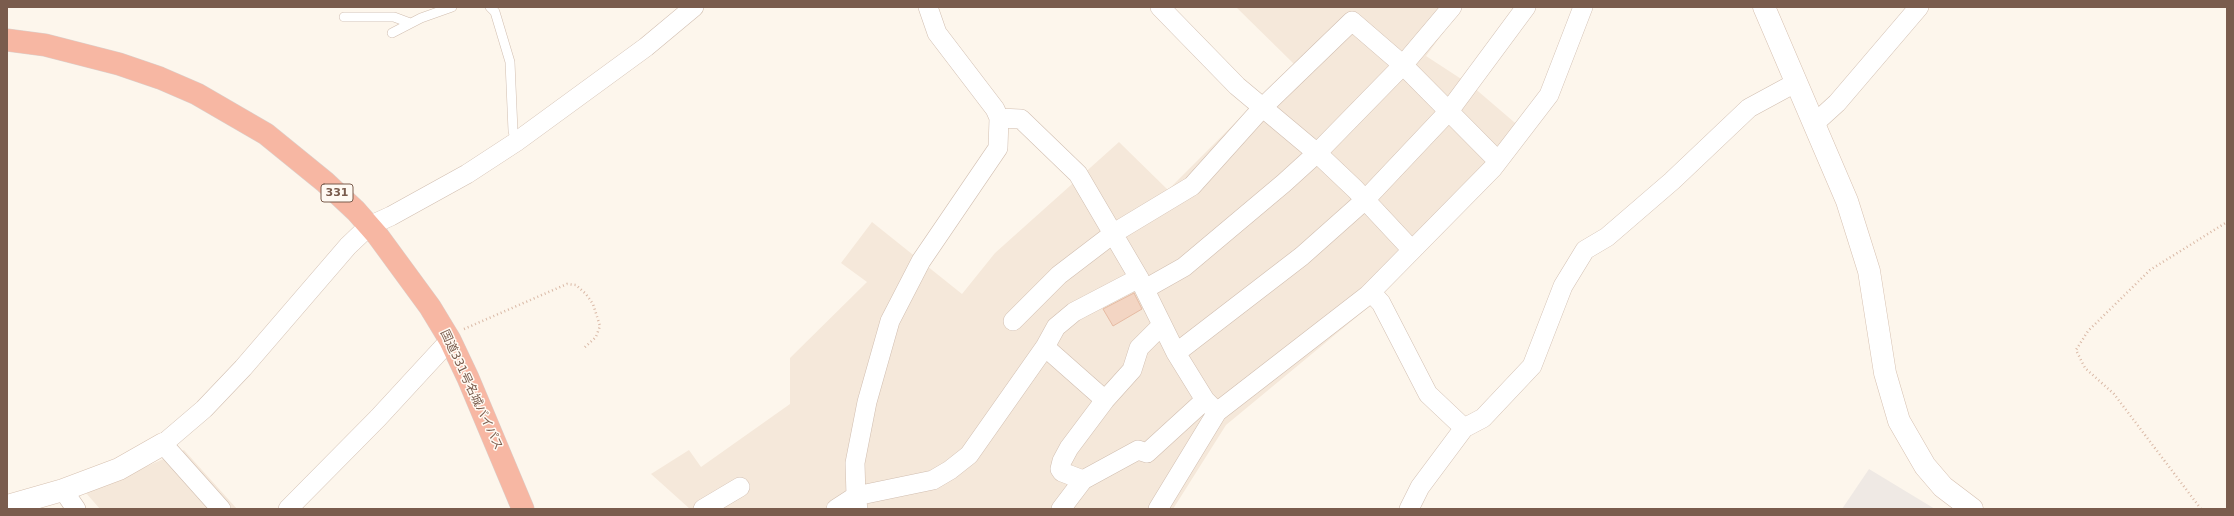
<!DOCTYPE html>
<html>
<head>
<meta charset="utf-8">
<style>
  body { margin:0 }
  #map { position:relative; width:2234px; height:516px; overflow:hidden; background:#fdf6ec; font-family:"DejaVu Sans",sans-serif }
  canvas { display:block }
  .frame { position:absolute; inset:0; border:8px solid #7a5c4d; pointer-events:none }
</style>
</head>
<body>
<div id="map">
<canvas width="2234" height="516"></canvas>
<div class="frame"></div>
</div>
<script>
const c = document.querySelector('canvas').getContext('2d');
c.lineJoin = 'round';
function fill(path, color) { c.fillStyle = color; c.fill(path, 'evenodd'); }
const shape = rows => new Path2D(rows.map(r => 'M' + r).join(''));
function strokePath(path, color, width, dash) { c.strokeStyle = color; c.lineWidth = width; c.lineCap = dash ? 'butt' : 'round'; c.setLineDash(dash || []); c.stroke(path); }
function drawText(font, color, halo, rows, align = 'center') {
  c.font = font + ' "DejaVu Sans","Noto Sans JP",sans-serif'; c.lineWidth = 3; c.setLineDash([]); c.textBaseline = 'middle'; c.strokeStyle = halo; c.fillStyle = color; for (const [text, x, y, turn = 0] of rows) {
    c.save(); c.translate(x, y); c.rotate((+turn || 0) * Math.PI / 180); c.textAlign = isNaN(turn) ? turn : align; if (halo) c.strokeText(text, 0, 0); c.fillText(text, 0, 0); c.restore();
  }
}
fill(shape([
  [1236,7,1462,7,1426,56,1472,86,1528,134,1371,305,1226,425,1173,509,690,509,651,474,689,450,701,467,790,404,790,358,867,282,841,263,872,222,962,294,995,253,1119,142,1168,190,1294,64],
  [184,450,237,509,100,509,86,493]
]), '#f5e8da');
fill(shape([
  [1869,469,1935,509,1842,509]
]), '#efe9e4');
const building = shape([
  [1134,293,1142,309,1113,326,1103,309,1134,293]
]);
fill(building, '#f3d5c3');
strokePath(building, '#e6bba3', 1);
const lane = shape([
  [490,7,495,12,510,62,513,131,516,142],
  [344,17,394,17,410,23],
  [392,33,421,18,452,7]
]);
const street = shape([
  [1160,7,1237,86,1317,153,1355,189,1411,249],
  [999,118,1021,119,1078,174,1139,278,1176,353,1205,400,1217,412],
  [1815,123,1837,103,1919,7],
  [1145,289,1184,267,1284,183,1317,153,1403,65,1452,7],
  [1371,292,1381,303,1428,394,1464,428],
  [1013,321,1059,275,1114,233,1192,186,1263,107,1352,21,1403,65,1498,161],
  [1162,325,1139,348,1132,370,1105,400,1069,448,1062,461,1060,469,1062,472,1083,480,1138,450,1147,453,1205,400],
  [1045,347,1105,400],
  [1176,353,1302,256,1365,200,1449,111,1526,7],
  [63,490,76,509],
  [221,509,163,444,204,409,243,368,348,246,369,226,391,216,467,174,516,142,646,47,694,7],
  [288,509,378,418,450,340],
  [703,509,740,487],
  [836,509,856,496,933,480,950,470,969,455,1045,347,1056,327,1074,312,1139,278],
  [858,509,856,496,855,463,867,402,890,321,921,261,998,148,999,118,995,109,937,33,928,7],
  [1061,509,1083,480],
  [1158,509,1217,412,1368,295,1493,168,1549,95,1583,7],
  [1409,509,1420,487,1464,428,1483,418,1532,366,1563,286,1585,250,1607,237,1672,181,1749,108,1797,82]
]);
const secondary = shape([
  [1764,7,1847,201,1869,271,1885,373,1899,421,1925,466,1943,487,1972,509],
  [7,506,63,490,119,469,163,444]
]);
const highway = shape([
  [7,40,45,45,119,64,160,78,197,94,266,134,325,182,356,211,378,236,430,307,450,340,468,378,523,509]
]);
strokePath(lane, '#d1beb0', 10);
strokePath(street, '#d1beb0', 20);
strokePath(secondary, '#d6c0b0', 23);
strokePath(highway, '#dad1cd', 23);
strokePath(shape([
  [464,329,567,284,576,285,586,294,593,304,600,326,596,337,584,348],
  [2201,509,2114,394,2085,368,2076,350,2088,331,2150,270,2227,222]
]), '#d9b8a5', 2.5, [1, 3]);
strokePath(lane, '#fff', 9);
strokePath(street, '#fff', 19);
strokePath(secondary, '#fff', 22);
strokePath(highway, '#f7b7a3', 22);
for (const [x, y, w] of [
  [337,193,32]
]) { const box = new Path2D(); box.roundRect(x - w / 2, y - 9, w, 18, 3); c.fillStyle = '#fffaf3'; c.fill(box); strokePath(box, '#7a5c4d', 1); }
drawText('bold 11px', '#7a5c4d', null, [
  ["331",337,193]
]);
drawText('12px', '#7a5c4d', '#fffaf3', [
  ["国道331号名城バイパス",471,390,65]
]);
</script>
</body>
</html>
